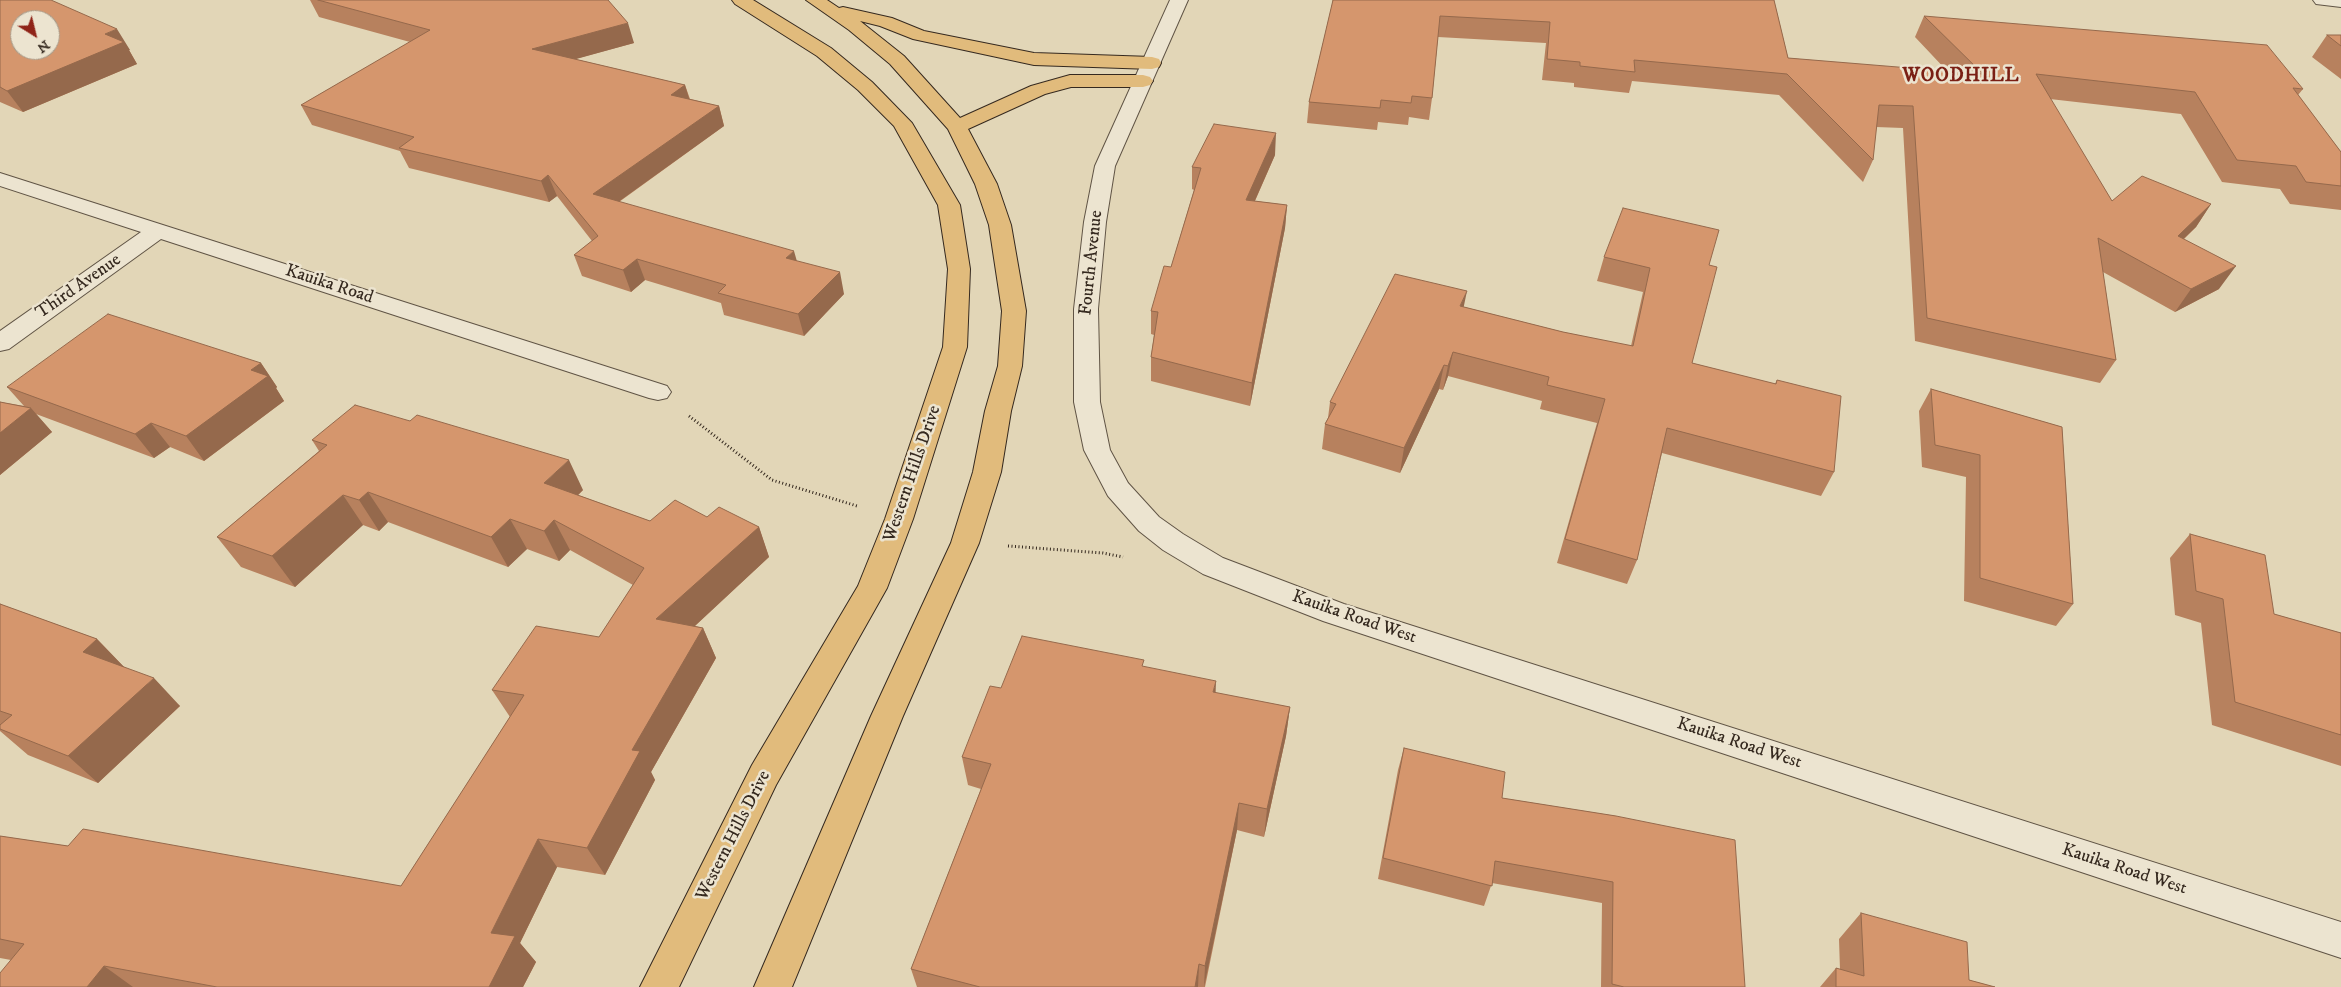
<!DOCTYPE html>
<html>
<head>
<meta charset="utf-8">
<style>
  body { margin:0 }
  #map { position:relative; width:2341px; height:987px; overflow:hidden; background:#e2d6b7; font-family:"IM FELL DW Pica",serif }
  canvas { display:block }
  .north { position:absolute; left:10px; top:10px; width:50px; height:50px; box-sizing:border-box; background:#ece4d0; border:1px solid #a39989; border-radius:50%; rotate:144deg; font-size:14px; font-weight:700; line-height:20px; text-align:center; color:#35291f }
  .north::after { content:''; display:block; margin:auto; width:18px; height:22px; background:#8f2418; clip-path:polygon(50% 0,100% 100%,50% 72%,0 100%) }
</style>
</head>
<body>
<div id="map">
<canvas width="2341" height="987"></canvas>
<div class="north">N</div>
</div>
<script>
const c = document.querySelector('canvas').getContext('2d');
c.lineJoin = 'round';
const shape = rows => new Path2D(rows.map(r => 'M' + r).join(''));
function strokePath(path, color, width, dash) { c.strokeStyle = color; c.lineWidth = width; c.lineCap = dash ? 'butt' : 'round'; c.setLineDash(dash || []); c.stroke(path); }
function fill(path, color) { c.fillStyle = color; c.fill(path, 'evenodd'); }
function drawText(font, color, halo, rows, align = 'center') {
  c.font = font + ' "IM FELL DW Pica",serif'; c.lineWidth = 5; c.setLineDash([]); c.textBaseline = 'middle'; c.strokeStyle = halo; c.fillStyle = color; for (const [text, x, y, turn = 0] of rows) {
    c.save(); c.translate(x, y); c.rotate((+turn || 0) * Math.PI / 180); c.textAlign = isNaN(turn) ? turn : align; if (halo) c.strokeText(text, 0, 0); c.fillText(text, 0, 0); c.restore();
  }
}
const street = shape([
  [1170,0,1188,0,1115,166,1106,222,1098,309,1100,402,1110,450,1128,483,1159,517,1183,534,1223,558,1344,604,2341,922,2341,958,1323,621,1203,574,1163,550,1139,531,1108,496,1084,450,1074,402,1074,309,1084,222,1095,166,1170,0],
  [2313,0,2341,0,2341,7,2316,4,2313,0],
  [0,173,667,386,671,392,667,398,658,400,649,398,161,239,9,349,0,351,0,331,141,232,0,186,0,173]
]);
const highway = shape([
  [732,0,753,0,831,48,872,82,912,123,960,205,970,269,967,347,913,519,887,588,776,785,679,987,640,987,752,765,858,586,885,519,943,347,948,269,938,205,894,126,858,90,817,56,735,4,732,0],
  [806,0,827,0,839,8,843,7,892,18,924,31,1034,53,1152,57,1159,59,1161,63,1159,67,1152,69,1034,65,913,39,880,26,860,21,904,56,960,118,1031,86,1070,75,1143,75,1150,77,1153,81,1150,85,1143,87,1071,87,1045,94,968,129,997,184,1011,225,1026,311,1022,366,1011,411,1001,472,979,543,903,716,792,987,754,987,871,716,951,543,973,472,985,411,998,366,1002,311,989,225,975,184,948,129,890,64,849,30,806,0]
]);
strokePath(street, '#605445', 2);
strokePath(highway, '#35291f', 2);
strokePath(shape([
  [689,416,772,480,857,506],
  [1008,546,1103,553,1123,557]
]), '#35291f', 3, [1, 2.5]);
fill(street, '#ece4d0');
fill(highway, '#e1bb7c');
fill(shape([
  [0,0,130,50,129,50,137,64,23,112,0,102],
  [310,0,608,0,634,43,575,59,685,85,690,99,719,106,724,126,619,202,797,261,844,294,804,336,724,315,721,303,645,280,631,292,582,276,574,255,592,241,557,196,549,202,409,168,400,151,312,125,301,105,410,42,319,17],
  [1333,0,1774,0,1788,58,1948,72,1915,37,1924,16,2303,89,2298,95,2341,152,2341,210,2290,204,2280,189,2222,182,2181,114,2050,99,2112,201,2211,204,2196,227,2184,239,2219,289,2175,312,2103,272,2116,360,2100,383,1915,341,1903,128,1876,127,1873,160,1863,182,1779,95,1632,81,1629,93,1574,87,1574,83,1542,80,1546,43,1438,37,1432,98,1429,120,1409,117,1408,125,1378,122,1377,130,1307,123,1309,102],
  [2327,35,2341,35,2341,79,2312,57],
  [1275,155,1255,201,1287,205,1285,228,1250,406,1151,381,1151,357,1154,335,1151,334,1151,311,1171,267,1194,190,1192,189,1192,167],
  [1604,257,1709,265,1692,363,1775,384,1777,380,1834,472,1821,496,1662,453,1637,560,1627,584,1557,563,1597,423,1540,409,1542,401,1448,376,1443,390,1439,389,1400,473,1322,449,1325,424,1328,418,1330,402,1464,307,1563,332,1631,346,1643,292,1597,281],
  [261,363,277,387,276,388,284,401,204,461,170,447,154,458,36,414,52,432,0,475,0,402,24,406,7,387],
  [1931,389,2062,427,2073,604,2056,626,1964,601,1966,477,1922,467,1919,411],
  [312,440,583,490,578,495,650,521,707,517,759,527,769,557,695,626,703,628,716,658,651,772,655,780,605,875,557,867,520,943,536,962,523,987,0,987,11,960,0,958,0,836,68,846,401,886,510,717,492,690,599,637,633,585,570,550,559,561,527,549,508,567,388,522,379,531,363,525,295,587,241,567,217,537,319,451],
  [2190,534,2274,614,2341,633,2341,766,2212,725,2201,623,2175,615,2170,558],
  [0,604,97,639,124,667,180,706,98,783,28,755,0,731],
  [1144,667,1216,693,1290,707,1286,736,1264,837,1237,830,1205,987,917,987,911,969,981,789,968,785,962,757,1001,688],
  [1404,748,1502,798,1616,816,1745,987,1601,987,1602,903,1492,883,1484,906,1378,879,1398,770],
  [1861,913,1969,980,1995,987,1820,987,1836,968,1840,970,1839,939]
]), '#b7815e');
fill(shape([
  [628,23,634,43,540,69,532,49],
  [117,29,130,50,129,50,137,64,23,112,7,91,105,34],
  [685,85,691,105,671,95],
  [719,106,724,126,600,215,593,194],
  [1276,133,1275,155,1245,223,1246,200],
  [548,175,557,196,549,202,541,181],
  [2211,204,2196,227,2163,258,2178,236],
  [1287,205,1285,228,1250,406,1252,383],
  [794,251,800,272,786,258],
  [637,259,645,280,631,292,623,270],
  [2236,266,2219,289,2175,312,2191,289],
  [840,272,844,294,804,336,798,314],
  [1467,291,1462,315,1460,306],
  [1453,352,1448,376,1443,390,1448,366],
  [261,363,277,387,276,388,284,401,204,461,186,436,251,370],
  [1444,365,1439,389,1400,473,1404,448],
  [31,408,52,432,0,475,0,433],
  [151,423,170,447,154,458,135,434],
  [569,460,583,490,559,514,544,483],
  [368,492,388,522,379,531,359,500],
  [343,495,363,525,295,587,272,556],
  [510,519,527,549,508,567,491,537],
  [554,520,570,550,559,561,544,531],
  [759,527,769,557,670,649,656,619],
  [703,628,716,658,651,772,655,780,605,875,587,848,632,750],
  [97,639,125,668,83,652],
  [154,678,180,706,98,783,68,756],
  [1216,681,1215,710,1213,692],
  [1290,707,1286,736,1264,837,1267,809],
  [1239,803,1237,830,1204,987,1205,966],
  [538,839,557,867,520,943,536,962,523,987,489,987,491,933],
  [1199,964,1198,987,1195,987],
  [104,966,133,987,87,987]
]), '#95694c');
const building = shape([
  [0,0,51,0,117,29,105,34,124,42,7,91,0,87,0,0],
  [20,20,50,20,50,50,20,50,20,20],
  [318,0,608,0,628,23,532,49,685,85,671,95,719,106,593,194,794,251,786,258,840,272,798,314,718,293,726,285,637,259,623,270,574,255,598,236,548,175,541,181,399,148,414,137,301,105,430,30,318,0],
  [1333,0,1774,0,1788,58,1983,74,1924,16,2267,45,2303,89,2293,88,2341,152,2341,186,2306,182,2296,166,2237,160,2195,92,2036,74,2112,201,2142,176,2211,204,2178,236,2236,266,2191,289,2098,238,2116,360,1927,318,1913,106,1879,105,1873,160,1787,74,1634,60,1635,72,1580,66,1580,62,1547,59,1550,22,1440,16,1432,98,1412,96,1411,103,1381,100,1380,108,1309,102,1333,0],
  [2327,35,2341,35,2341,46,2327,35],
  [1214,124,1276,133,1246,200,1287,205,1252,383,1151,357,1158,312,1151,311,1164,266,1171,267,1201,168,1192,167,1214,124],
  [1623,208,1719,230,1709,265,1717,267,1692,363,1776,384,1777,380,1841,396,1834,472,1667,428,1637,560,1565,539,1605,399,1547,385,1549,377,1453,352,1448,366,1444,365,1404,448,1325,424,1336,404,1330,402,1395,274,1467,291,1460,306,1563,332,1633,346,1650,268,1604,257,1623,208],
  [108,314,261,363,251,370,268,376,186,436,151,423,135,434,7,387,108,314],
  [1931,389,2062,427,2073,604,1980,578,1980,455,1935,445,1931,389],
  [0,402,31,408,0,433,0,402],
  [355,405,410,421,417,415,569,460,544,483,650,521,675,500,707,517,719,507,759,527,656,619,703,628,632,750,640,751,587,848,538,839,491,933,515,936,489,987,217,987,104,966,87,987,0,987,0,973,24,944,0,939,0,836,68,846,83,829,401,886,524,695,492,690,536,626,599,637,644,568,554,520,544,531,510,519,491,537,368,492,359,500,343,495,272,556,217,537,327,445,312,440,355,405],
  [2190,534,2265,555,2274,614,2341,633,2341,735,2235,702,2223,599,2196,591,2190,534],
  [0,604,97,639,83,652,154,678,68,756,0,729,0,725,12,715,0,711,0,604],
  [1022,636,1144,660,1142,666,1216,681,1213,692,1290,707,1267,809,1239,803,1205,966,1199,964,1195,987,980,987,911,969,991,764,962,757,990,686,1001,688,1022,636],
  [1404,748,1505,772,1502,798,1616,816,1735,840,1745,987,1624,987,1612,984,1613,882,1495,861,1492,886,1383,858,1404,748],
  [1861,913,1967,942,1969,980,1995,987,1836,987,1836,968,1864,976,1861,913]
]);
fill(building, '#d5966d');
strokePath(building, '#95694c', 1);
drawText('18px', '#35291f', '#ece4d0', [
  ["Fourth Avenue",1092,263,-84],
  ["Kauika Road",329,285,18],
  ["Third Avenue",79,287,-35],
  ["Western Hills Drive",913,474,-71],
  ["Kauika Road West",1354,618,19],
  ["Kauika Road West",1739,744,18],
  ["Western Hills Drive",734,836,-63],
  ["Kauika Road West",2124,870,18]
]);
c.letterSpacing = '1px';
drawText('bold 19px', '#7a1f14', '#ece4d0', [
  ["WOODHILL",1961,77]
]);
c.letterSpacing = '0px';
</script>
</body>
</html>
